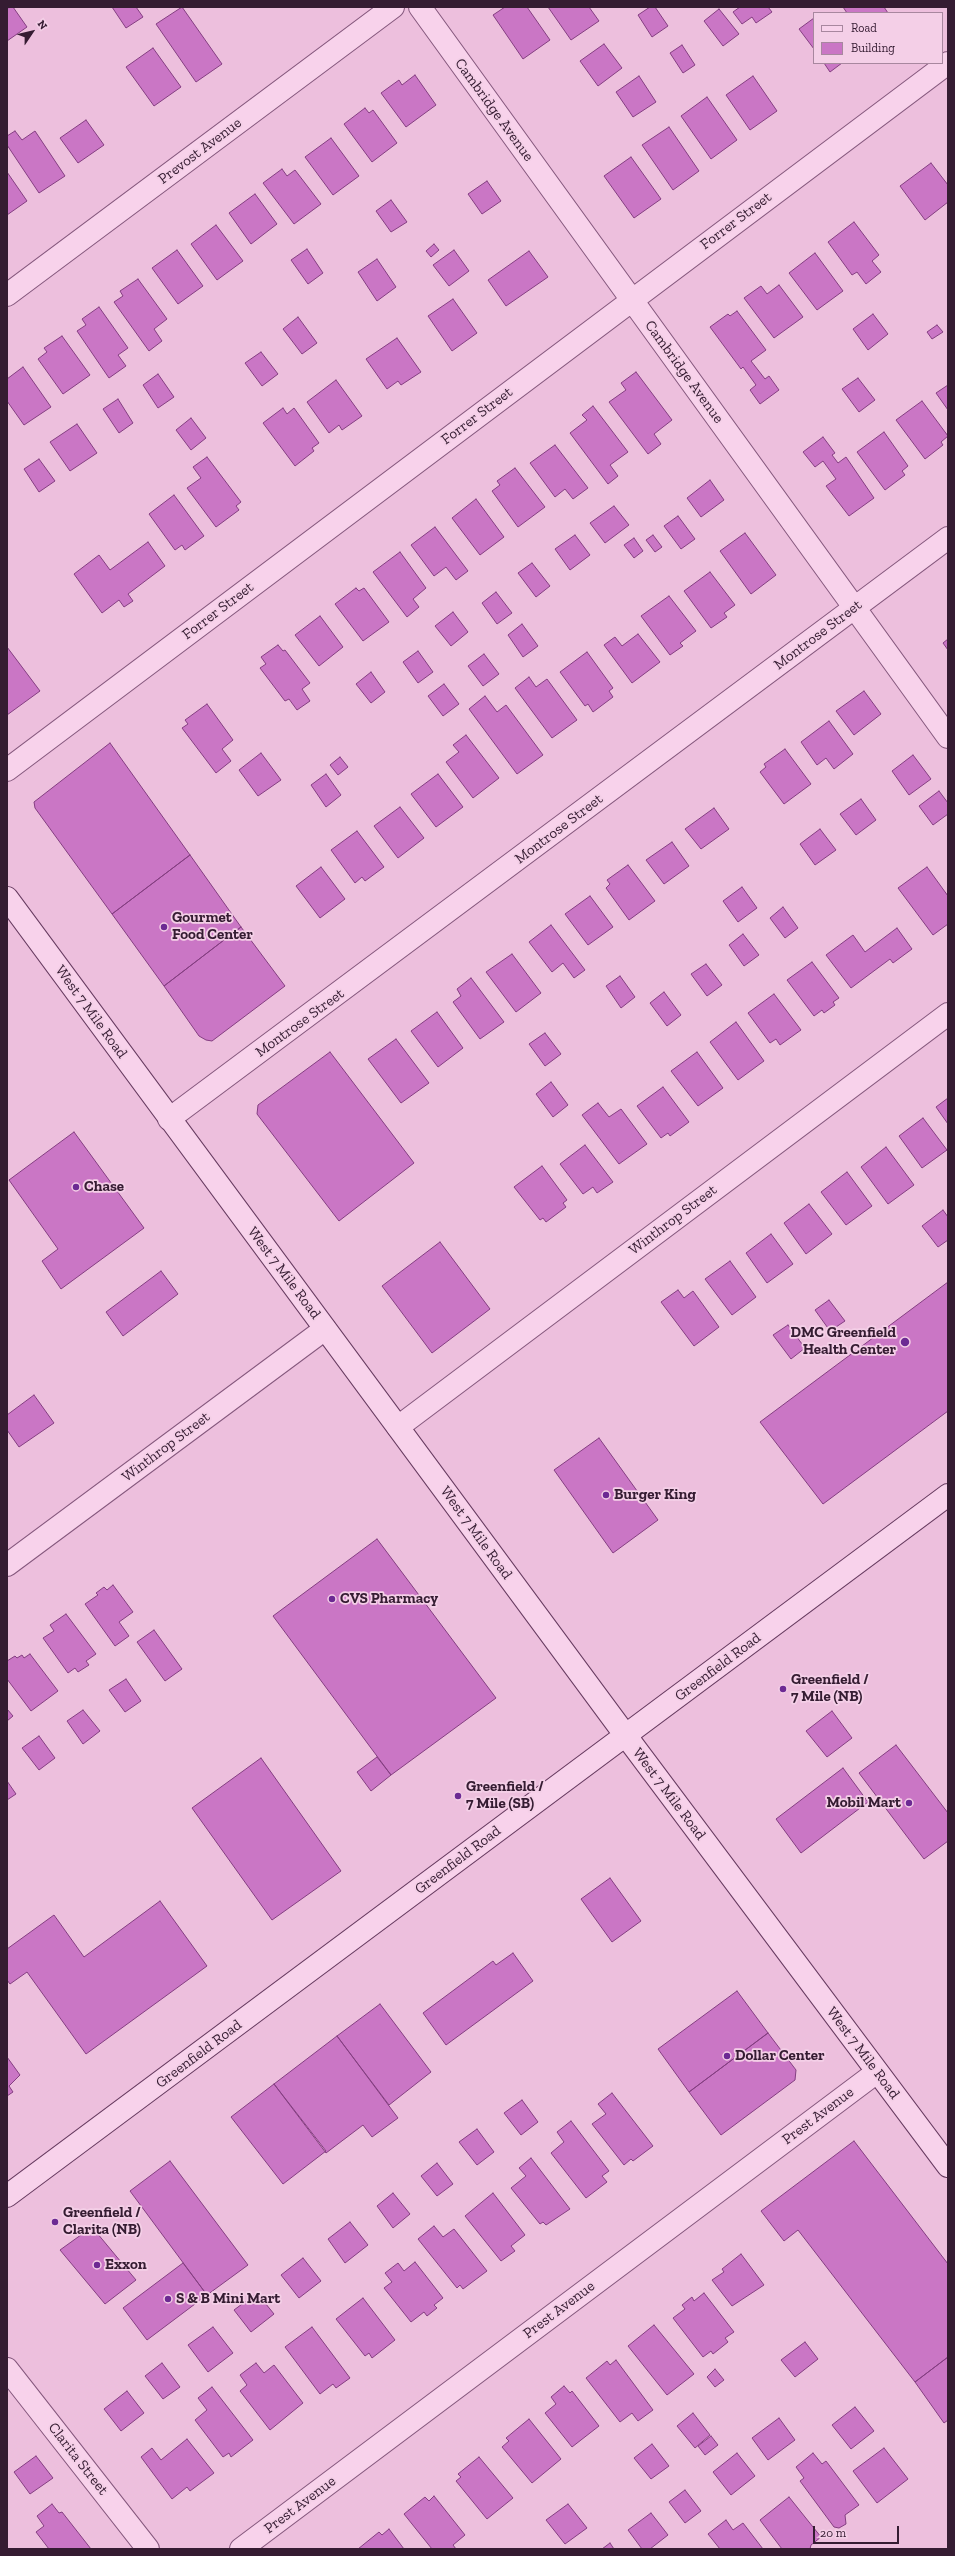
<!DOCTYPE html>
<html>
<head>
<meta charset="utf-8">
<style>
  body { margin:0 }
  #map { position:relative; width:955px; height:2556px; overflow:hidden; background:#edbfdd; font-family:"Zilla Slab",serif }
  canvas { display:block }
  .frame { position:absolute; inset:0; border:8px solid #351c32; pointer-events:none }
  .legend { position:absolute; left:813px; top:12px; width:130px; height:52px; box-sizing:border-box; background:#f4cfe7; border:1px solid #a8879f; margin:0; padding:5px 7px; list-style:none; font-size:12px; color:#351c32 }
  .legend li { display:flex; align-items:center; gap:8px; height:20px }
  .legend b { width:20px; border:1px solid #a8879f }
  .north { position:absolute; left:12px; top:12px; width:40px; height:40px; -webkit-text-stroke:3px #f4cfe7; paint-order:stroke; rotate:55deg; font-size:11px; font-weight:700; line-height:16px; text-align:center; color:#351c32 }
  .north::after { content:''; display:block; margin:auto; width:14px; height:18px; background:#351c32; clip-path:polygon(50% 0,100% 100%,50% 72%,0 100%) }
  .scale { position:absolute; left:813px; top:2526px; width:86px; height:18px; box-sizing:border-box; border:2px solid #351c32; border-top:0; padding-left:5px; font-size:12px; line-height:14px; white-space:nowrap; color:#351c32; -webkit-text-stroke:3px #f4cfe7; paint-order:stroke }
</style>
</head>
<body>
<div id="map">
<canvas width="955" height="2556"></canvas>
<div class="frame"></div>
<ul class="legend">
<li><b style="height:5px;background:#f8d2eb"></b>Road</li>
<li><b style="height:11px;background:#ca76c5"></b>Building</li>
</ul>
<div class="north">N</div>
<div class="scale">20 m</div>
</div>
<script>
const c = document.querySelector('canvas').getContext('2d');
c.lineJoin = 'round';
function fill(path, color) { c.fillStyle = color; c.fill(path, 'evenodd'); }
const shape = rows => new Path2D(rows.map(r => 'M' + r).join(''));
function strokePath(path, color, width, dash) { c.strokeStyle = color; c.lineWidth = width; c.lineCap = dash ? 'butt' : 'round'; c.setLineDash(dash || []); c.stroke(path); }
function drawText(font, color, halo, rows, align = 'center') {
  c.font = font + ' "Zilla Slab",serif'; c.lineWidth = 3.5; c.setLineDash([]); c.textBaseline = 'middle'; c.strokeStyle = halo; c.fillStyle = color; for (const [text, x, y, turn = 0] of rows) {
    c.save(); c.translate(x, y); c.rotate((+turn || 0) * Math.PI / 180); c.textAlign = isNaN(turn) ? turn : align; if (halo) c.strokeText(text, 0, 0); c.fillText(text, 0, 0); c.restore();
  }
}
const building = shape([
  [13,7,27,27,7,41,7,8,13,7],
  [112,7,136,7,143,17,126,28,112,7],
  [182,7,222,64,196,82,156,24,182,7],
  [505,7,527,7,550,40,523,59,493,15,505,7],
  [548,7,589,7,599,21,571,40,548,7],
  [650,7,655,7,668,26,652,37,638,15,650,7],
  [740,7,768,7,772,12,756,23,752,17,742,24,733,12,740,7],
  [843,7,884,7,888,13,847,13,843,7],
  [719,9,739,34,723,46,704,21,719,9],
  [814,18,814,49,799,29,814,18],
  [604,44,622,68,598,86,580,61,604,44],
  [682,45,695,65,683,73,670,53,682,45],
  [153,48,181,87,154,106,126,67,153,48],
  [824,63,842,63,830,72,824,63],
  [415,75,436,105,406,127,381,93,399,80,402,85,415,75],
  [639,76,656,102,633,117,616,92,639,76],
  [753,76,777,111,750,130,726,95,753,76],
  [707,97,737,140,711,159,681,116,707,97],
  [365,108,369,113,373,110,397,143,372,162,344,124,365,108],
  [86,120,104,145,78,163,60,138,86,120],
  [669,127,699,171,673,190,642,145,669,127],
  [15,131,22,140,35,131,65,176,39,193,7,145,7,136,15,131],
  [331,138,359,176,333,195,305,157,331,138],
  [631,157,661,199,634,218,604,176,631,157],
  [931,163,948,185,948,202,925,220,900,186,931,163],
  [282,169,287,176,295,170,321,204,294,224,263,183,282,169],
  [7,172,27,201,7,215,7,172],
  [487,181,501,201,482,214,468,194,487,181],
  [255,194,277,224,251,244,229,213,255,194],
  [391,200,407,222,391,232,376,211,391,200],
  [854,222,879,255,872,261,881,272,866,284,857,272,852,275,828,242,854,222],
  [216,225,243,261,217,280,191,244,216,225],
  [434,244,439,250,431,257,426,251,434,244],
  [307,249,323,273,308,284,291,260,307,249],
  [177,250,203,286,178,304,152,268,177,250],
  [454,250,469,271,449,286,433,265,454,250],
  [529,251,548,277,506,306,488,280,529,251],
  [815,253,843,291,817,310,789,273,815,253],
  [377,259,396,287,377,301,358,272,377,259],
  [138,279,167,319,154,329,162,341,149,351,114,302,123,296,120,291,138,279],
  [779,285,803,317,774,338,744,298,761,286,767,294,779,285],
  [453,299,477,333,452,351,428,316,453,299],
  [99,307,128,348,118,355,126,366,109,378,77,331,86,325,82,319,99,307],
  [737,311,766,350,751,361,765,379,769,376,779,390,760,404,750,390,756,385,743,367,741,369,710,327,728,314,730,316,737,311],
  [873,314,888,334,868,350,853,329,873,314],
  [298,317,317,343,302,354,283,329,298,317],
  [937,325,943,332,932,339,927,332,937,325],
  [62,336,90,375,63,394,38,359,47,352,44,348,62,336],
  [397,338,421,372,401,385,398,381,387,389,366,359,397,338],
  [261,352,278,374,262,386,245,363,261,352],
  [23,367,51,407,24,425,7,401,7,379,23,367],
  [636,372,672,420,654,434,661,444,648,454,609,402,626,390,621,383,636,372],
  [158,374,174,397,158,408,143,385,158,374],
  [858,378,875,400,859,412,842,389,858,378],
  [336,380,362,416,342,430,339,425,329,433,307,402,336,380],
  [948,385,948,410,936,393,948,385],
  [118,399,133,423,119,433,103,409,118,399],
  [922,401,948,436,941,442,943,445,925,459,896,420,922,401],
  [593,406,628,452,610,465,618,476,608,484,570,433,587,420,582,415,593,406],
  [283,408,287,414,294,408,319,443,312,448,314,451,295,466,263,423,283,408],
  [191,418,206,438,191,450,176,430,191,418],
  [77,424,97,453,70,471,50,442,77,424],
  [884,432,908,466,902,471,905,475,885,490,857,452,884,432],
  [823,437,835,453,832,455,838,463,846,457,874,498,849,516,826,486,836,479,823,461,815,467,803,452,823,437],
  [555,445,588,488,573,499,565,489,555,497,530,463,555,445],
  [207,457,241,502,236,506,239,510,216,527,187,488,201,478,193,467,207,457],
  [39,459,55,481,39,492,24,469,39,459],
  [515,468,545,507,518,527,492,491,500,485,497,481,515,468],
  [710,480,724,500,701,517,687,498,710,480],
  [174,495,204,536,185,550,182,545,175,550,149,514,174,495],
  [476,499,504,537,480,555,452,518,476,499],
  [614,506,629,525,605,543,590,523,614,506],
  [678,516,695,539,681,549,664,526,678,516],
  [435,527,468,571,456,580,446,567,434,576,411,545,435,527],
  [745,533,776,575,751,594,720,551,745,533],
  [575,535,590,555,570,570,555,549,575,535],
  [653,535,662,547,655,552,646,540,653,535],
  [634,538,643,551,634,558,624,545,634,538],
  [148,542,165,566,128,594,133,601,124,607,119,600,102,613,74,574,99,555,110,570,148,542],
  [400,552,426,588,413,599,419,607,407,617,373,572,400,552],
  [532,563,550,586,536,597,518,573,532,563],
  [710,572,735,605,724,613,727,617,711,628,684,591,710,572],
  [356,588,359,591,364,588,389,622,363,641,335,604,356,588],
  [496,592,512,613,497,624,482,603,496,592],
  [669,596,696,631,680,643,683,646,670,655,641,616,669,596],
  [453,612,468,632,451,646,435,626,453,612],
  [320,616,343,647,319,666,295,635,320,616],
  [522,624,538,646,523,657,508,635,522,624],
  [638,634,660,662,632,683,604,645,615,637,622,646,638,634],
  [948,639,948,650,943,643,948,639],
  [278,645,283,651,285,650,310,683,302,689,310,701,297,710,289,699,285,701,260,668,266,664,261,657,278,645],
  [7,647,40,691,7,715,7,647],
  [418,651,433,672,418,683,403,662,418,651],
  [587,652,613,688,609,691,613,697,593,712,588,704,585,706,560,672,587,652],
  [484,654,499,674,483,686,468,666,484,654],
  [371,672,385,692,371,703,356,684,371,672],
  [529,677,536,687,547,679,577,720,552,738,515,688,529,677],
  [444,684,459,704,443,716,428,696,444,684],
  [864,691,881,714,854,735,836,711,864,691],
  [485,696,497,712,506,705,543,755,517,774,469,709,485,696],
  [207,704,233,740,222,749,231,761,216,773,182,728,188,724,185,720,207,704],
  [829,721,853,754,834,769,826,758,817,765,801,742,829,721],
  [466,735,499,778,473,798,446,762,459,752,453,745,466,735],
  [110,743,190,855,112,914,35,808,34,802,110,743],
  [785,749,811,784,784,804,760,772,766,767,764,764,785,749],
  [261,753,281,780,258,796,239,770,261,753],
  [913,755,931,779,909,795,892,771,913,755],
  [340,757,348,767,338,775,330,765,340,757],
  [326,774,341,795,326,807,311,785,326,774],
  [438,774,463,807,436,827,411,794,438,774],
  [939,791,948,803,948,814,933,825,919,806,939,791],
  [861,799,876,820,856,835,840,814,861,799],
  [400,807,424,838,398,858,374,826,400,807],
  [714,808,729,829,701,849,685,829,714,808],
  [820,829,836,850,815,865,800,844,820,829],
  [357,831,384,867,365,881,362,877,355,883,331,850,357,831],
  [672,842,689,866,664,884,646,860,672,842],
  [190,855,241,927,164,986,112,914,190,855],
  [628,865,655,901,629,920,606,888,610,884,607,880,628,865],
  [321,867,345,899,320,918,296,886,321,867],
  [927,867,948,896,948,924,933,935,898,888,927,867],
  [742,887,757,908,738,922,723,901,742,887],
  [590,896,613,927,588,945,565,914,590,896],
  [783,907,798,928,785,938,770,918,783,907],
  [551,925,585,970,574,978,563,963,552,972,529,942,551,925],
  [241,927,285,986,212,1041,206,1040,199,1036,164,986,241,927],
  [897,928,912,949,893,963,890,959,851,988,826,955,853,935,865,952,897,928],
  [743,934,759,955,744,966,729,945,743,934],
  [512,954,541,993,516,1012,486,972,512,954],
  [812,962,839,998,833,1002,835,1005,824,1013,822,1010,814,1016,787,980,812,962],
  [706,964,722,985,707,996,691,974,706,964],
  [620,976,635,997,621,1008,606,986,620,976],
  [471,978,504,1022,480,1039,453,1002,461,996,457,989,471,978],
  [664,992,681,1015,667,1026,650,1003,664,992],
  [774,994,801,1030,780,1045,776,1039,770,1043,748,1013,774,994],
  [437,1012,463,1048,438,1067,411,1031,437,1012],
  [736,1022,764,1061,738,1080,710,1042,736,1022],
  [545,1033,561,1054,545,1066,529,1044,545,1033],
  [396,1039,429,1083,401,1103,368,1059,396,1039],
  [330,1052,414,1163,339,1221,257,1114,258,1105,330,1052],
  [697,1052,723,1088,698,1106,671,1071,697,1052],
  [551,1082,568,1105,553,1117,536,1094,551,1082],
  [663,1087,689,1122,670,1136,668,1133,661,1138,637,1106,663,1087],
  [948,1098,948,1124,936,1107,948,1098],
  [598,1103,609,1117,621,1109,647,1144,619,1164,582,1115,598,1103],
  [923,1118,947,1150,922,1168,899,1136,923,1118],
  [74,1132,144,1228,61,1289,42,1261,58,1249,9,1180,74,1132],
  [585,1145,613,1182,597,1193,593,1187,583,1194,560,1164,585,1145],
  [886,1147,914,1185,888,1204,861,1167,886,1147],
  [542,1166,567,1200,563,1203,566,1207,546,1222,543,1218,540,1220,514,1187,542,1166],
  [847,1172,872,1206,846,1225,821,1192,847,1172],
  [809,1204,832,1234,806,1254,784,1223,809,1204],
  [943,1210,948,1217,948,1240,938,1247,922,1226,943,1210],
  [771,1234,793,1264,767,1283,746,1253,771,1234],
  [440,1242,490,1309,432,1353,382,1286,440,1242],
  [730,1261,756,1297,732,1315,705,1279,730,1261],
  [161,1271,178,1294,123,1336,106,1312,161,1271],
  [948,1282,948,1411,823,1504,760,1422,948,1282],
  [678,1290,684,1298,693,1291,719,1327,694,1346,661,1302,678,1290],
  [829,1300,845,1321,830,1331,815,1310,829,1300],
  [788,1325,805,1348,791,1359,773,1335,788,1325],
  [34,1395,54,1423,19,1447,7,1430,7,1415,34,1395],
  [599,1438,658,1520,613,1553,554,1470,599,1438],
  [377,1539,496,1698,391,1775,273,1616,377,1539],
  [113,1585,133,1612,119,1622,129,1636,115,1646,85,1604,98,1595,96,1593,104,1587,107,1590,113,1585],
  [66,1614,96,1654,86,1661,89,1665,78,1672,75,1668,68,1673,43,1638,54,1631,50,1625,66,1614],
  [154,1630,182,1669,165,1681,137,1642,154,1630],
  [30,1654,58,1691,31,1711,7,1679,7,1661,15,1656,17,1658,22,1655,24,1658,30,1654],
  [126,1679,141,1701,125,1712,109,1690,126,1679],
  [7,1709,13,1716,7,1721,7,1709],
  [83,1710,100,1731,83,1744,67,1721,83,1710],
  [832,1711,852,1738,827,1757,806,1731,832,1711],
  [39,1736,55,1758,39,1770,22,1748,39,1736],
  [896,1745,948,1813,948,1841,924,1859,859,1773,896,1745],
  [377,1757,391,1775,371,1791,357,1772,377,1757],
  [261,1758,341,1871,272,1920,192,1808,261,1758],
  [843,1768,868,1802,801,1853,776,1819,843,1768],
  [7,1781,16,1794,7,1800,7,1781],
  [610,1878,641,1921,612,1942,581,1899,610,1878],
  [160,1901,207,1966,86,2054,27,1972,10,1984,7,1980,7,1949,54,1915,84,1957,160,1901],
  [513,1953,533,1981,446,2045,423,2013,493,1961,496,1965,513,1953],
  [737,1991,768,2033,689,2092,658,2049,737,1991],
  [380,2004,431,2072,389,2105,337,2036,380,2004],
  [768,2033,796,2070,795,2080,721,2135,689,2092,768,2033],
  [337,2036,398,2118,372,2137,363,2125,326,2153,274,2084,337,2036],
  [7,2057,20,2075,9,2086,13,2092,7,2096,7,2057],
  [274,2084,326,2151,283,2184,231,2117,274,2084],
  [612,2093,653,2146,633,2161,631,2159,624,2165,592,2124,606,2114,598,2104,612,2093],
  [522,2100,538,2122,521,2135,504,2113,522,2100],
  [571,2121,609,2171,602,2176,607,2182,586,2198,551,2153,564,2142,557,2132,571,2121],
  [477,2129,494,2152,477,2165,459,2142,477,2129],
  [854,2141,948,2264,948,2357,915,2382,798,2230,784,2241,761,2211,854,2141],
  [531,2158,570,2209,546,2225,543,2222,540,2224,511,2188,526,2176,519,2168,531,2158],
  [170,2161,248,2265,207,2295,130,2191,170,2161],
  [437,2163,453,2184,437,2196,421,2176,437,2163],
  [393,2193,410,2214,393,2228,377,2206,393,2193],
  [493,2193,525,2235,511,2246,515,2251,501,2261,465,2216,493,2193],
  [350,2222,368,2245,345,2263,328,2239,350,2222],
  [434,2226,443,2237,454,2229,487,2271,463,2289,460,2285,457,2288,418,2239,434,2226],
  [92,2227,136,2280,105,2304,60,2250,92,2227],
  [741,2254,764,2285,732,2306,712,2280,724,2272,722,2269,741,2254],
  [303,2258,321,2281,299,2298,281,2275,303,2258],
  [415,2262,443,2298,434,2305,437,2308,427,2316,424,2312,411,2322,384,2288,392,2282,385,2273,398,2263,404,2271,415,2262],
  [183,2263,207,2295,147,2340,123,2308,183,2263],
  [257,2293,274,2314,251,2332,234,2310,257,2293],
  [704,2293,734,2332,725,2338,728,2342,713,2354,711,2351,703,2357,673,2318,685,2309,682,2305,692,2297,694,2301,704,2293],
  [363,2298,395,2340,372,2358,369,2353,365,2356,336,2319,363,2298],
  [654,2325,694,2374,667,2395,628,2346,654,2325],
  [213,2327,233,2353,208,2372,188,2345,213,2327],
  [312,2327,350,2378,336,2388,333,2384,320,2394,285,2347,312,2327],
  [805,2342,818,2359,795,2377,781,2360,805,2342],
  [948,2357,948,2420,944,2423,915,2382,948,2357],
  [616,2360,653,2410,638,2421,632,2413,620,2422,586,2378,607,2361,610,2365,616,2360],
  [162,2363,180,2387,163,2399,145,2376,162,2363],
  [256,2363,264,2373,274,2365,303,2403,270,2430,240,2391,247,2385,240,2375,256,2363],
  [715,2369,724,2380,715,2387,707,2377,715,2369],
  [564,2386,570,2393,572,2391,599,2426,572,2447,545,2413,556,2404,551,2397,564,2386],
  [212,2387,253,2440,231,2457,229,2453,223,2457,195,2420,207,2410,198,2398,212,2387],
  [127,2391,144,2413,121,2431,104,2409,127,2391],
  [855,2407,874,2431,851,2449,832,2425,855,2407],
  [693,2413,710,2435,695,2448,677,2426,693,2413],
  [779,2418,795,2440,768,2460,752,2438,779,2418],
  [529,2419,561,2459,532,2483,502,2447,509,2441,506,2438,529,2419],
  [711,2436,718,2445,705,2455,698,2446,711,2436],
  [187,2439,214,2473,190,2491,187,2487,172,2499,141,2457,152,2448,161,2460,187,2439],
  [652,2444,669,2466,651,2479,634,2458,652,2444],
  [884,2448,908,2479,877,2503,853,2471,884,2448],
  [737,2453,755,2476,731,2495,713,2472,737,2453],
  [813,2453,822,2464,826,2461,859,2505,845,2515,846,2524,839,2528,834,2527,800,2481,804,2478,796,2467,813,2453],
  [36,2456,53,2478,30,2494,14,2472,36,2456],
  [479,2457,513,2498,487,2519,456,2481,461,2477,458,2474,479,2457],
  [685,2490,701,2511,685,2523,669,2502,685,2490],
  [434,2496,465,2535,453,2545,456,2549,432,2549,404,2514,425,2497,429,2501,434,2496],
  [789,2497,821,2537,811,2545,810,2549,782,2549,760,2520,789,2497],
  [52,2504,59,2513,62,2512,91,2549,49,2549,36,2532,44,2526,37,2516,52,2504],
  [568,2504,587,2528,565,2544,546,2520,568,2504],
  [651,2513,668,2535,650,2549,642,2549,628,2530,651,2513],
  [726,2520,733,2530,743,2523,763,2549,720,2549,708,2534,726,2520],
  [389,2529,404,2549,358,2549,379,2532,382,2535,389,2529],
  [610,2543,614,2549,602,2549,610,2543]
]);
fill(building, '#ca76c5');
strokePath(building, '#843e81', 1);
const minor = shape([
  [420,7,948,737],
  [7,295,393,7],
  [7,770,948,63],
  [169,1119,948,538],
  [398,1427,948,1014],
  [7,1565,325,1329],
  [7,2369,148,2549],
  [241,2549,877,2072]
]);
const secondary = shape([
  [7,898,626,1736,948,2166],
  [7,2196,948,1495]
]);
strokePath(minor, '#85587d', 24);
strokePath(secondary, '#673b60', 24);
strokePath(minor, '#f8d2eb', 22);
strokePath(secondary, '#f8d2eb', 22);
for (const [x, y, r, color] of [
  [164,927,4,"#6c2993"],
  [76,1187,4,"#6c2993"],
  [905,1342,5,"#6c2993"],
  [606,1495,4,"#6c2993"],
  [332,1599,4,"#6c2993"],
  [783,1689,4,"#6c2993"],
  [458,1796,4,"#6c2993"],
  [909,1803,4,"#6c2993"],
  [727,2056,4,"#6c2993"],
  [55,2222,4,"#6c2993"],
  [97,2265,4,"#6c2993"],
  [168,2299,4,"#6c2993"]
]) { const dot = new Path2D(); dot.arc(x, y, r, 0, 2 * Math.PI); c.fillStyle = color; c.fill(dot); strokePath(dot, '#f4cfe7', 1.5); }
drawText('15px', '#351c32', '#f4cfe7', [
  ["Cambridge Avenue",494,110,54],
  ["Prevost Avenue",200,151,-37],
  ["Forrer Street",736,221,-37],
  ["Cambridge Avenue",684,372,54],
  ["Forrer Street",477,416,-37],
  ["Forrer Street",218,611,-37],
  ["Montrose Street",818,635,-37],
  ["Montrose Street",559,829,-37],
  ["West 7 Mile Road",91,1012,54],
  ["Montrose Street",300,1023,-36],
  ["Winthrop Street",673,1220,-37],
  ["West 7 Mile Road",284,1273,53],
  ["Winthrop Street",166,1447,-37],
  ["West 7 Mile Road",476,1533,54],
  ["Greenfield Road",718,1667,-37],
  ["West 7 Mile Road",669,1794,53],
  ["Greenfield Road",458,1860,-37],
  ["West 7 Mile Road",863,2053,53],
  ["Greenfield Road",199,2054,-37],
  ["Prest Avenue",818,2116,-37],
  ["Prest Avenue",559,2310,-37],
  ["Clarita Street",78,2459,52],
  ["Prest Avenue",300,2505,-37]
]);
drawText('bold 15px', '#351c32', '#f4cfe7', [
  ["Gourmet",172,918],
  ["Food Center",172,935],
  ["Chase",84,1187],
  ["DMC Greenfield",896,1333,"right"],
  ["Health Center",896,1350,"right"],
  ["Burger King",614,1495],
  ["CVS Pharmacy",340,1599],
  ["Greenfield /",791,1680],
  ["7 Mile (NB)",791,1697],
  ["Greenfield /",466,1787],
  ["7 Mile (SB)",466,1804],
  ["Mobil Mart",901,1803,"right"],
  ["Dollar Center",735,2056],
  ["Greenfield /",63,2213],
  ["Clarita (NB)",63,2230],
  ["Exxon",105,2265],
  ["S & B Mini Mart",176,2299]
], 'left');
</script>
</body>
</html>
